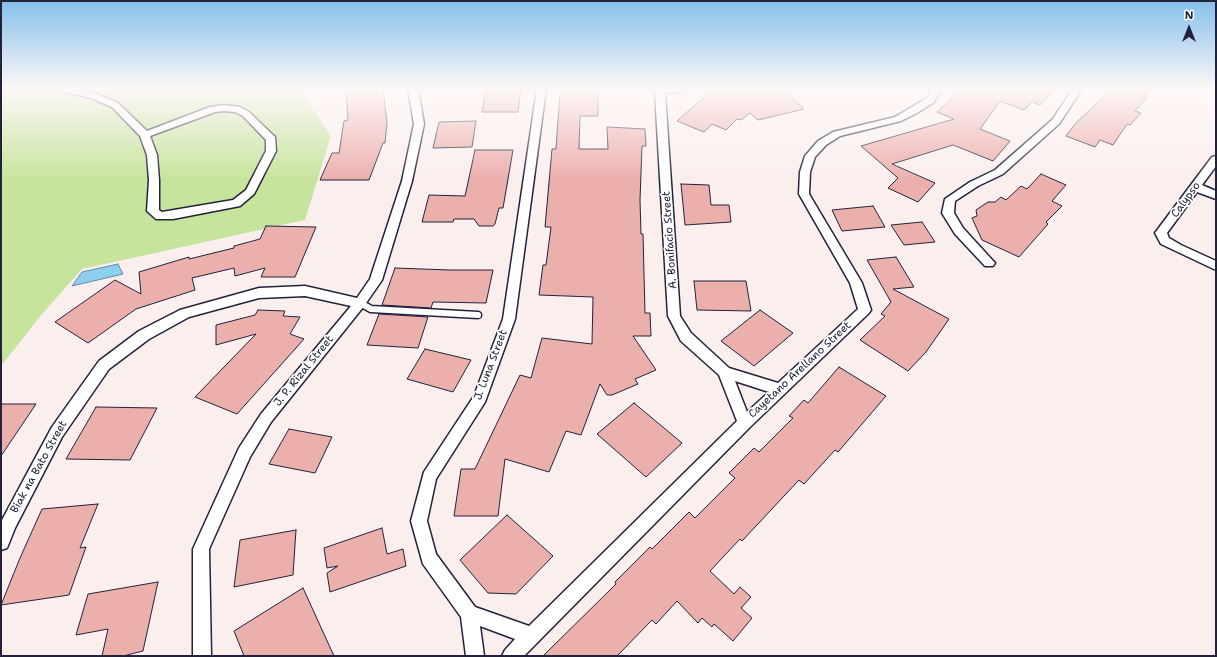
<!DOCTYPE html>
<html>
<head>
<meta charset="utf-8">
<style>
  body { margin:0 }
  #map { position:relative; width:1217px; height:657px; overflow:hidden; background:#fbefee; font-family:"Shantell Sans",sans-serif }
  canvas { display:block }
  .frame { position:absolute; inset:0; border:2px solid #22223b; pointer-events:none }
  .north { position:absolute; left:1169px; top:8px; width:40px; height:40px; -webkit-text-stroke:3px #fff; paint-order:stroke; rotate:0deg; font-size:11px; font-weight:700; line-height:16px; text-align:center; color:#22223b }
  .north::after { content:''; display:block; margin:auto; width:14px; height:18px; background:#22223b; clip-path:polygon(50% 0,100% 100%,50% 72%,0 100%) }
</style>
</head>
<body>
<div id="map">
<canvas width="1217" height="657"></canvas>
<div class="frame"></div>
<div class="north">N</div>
</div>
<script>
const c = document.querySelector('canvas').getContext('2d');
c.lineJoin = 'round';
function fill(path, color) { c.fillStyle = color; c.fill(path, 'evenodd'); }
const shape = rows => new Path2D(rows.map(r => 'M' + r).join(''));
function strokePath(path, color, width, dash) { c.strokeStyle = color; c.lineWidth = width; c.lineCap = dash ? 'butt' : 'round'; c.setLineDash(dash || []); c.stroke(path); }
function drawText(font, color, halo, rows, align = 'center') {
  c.font = font + ' "Shantell Sans",sans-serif'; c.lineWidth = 3.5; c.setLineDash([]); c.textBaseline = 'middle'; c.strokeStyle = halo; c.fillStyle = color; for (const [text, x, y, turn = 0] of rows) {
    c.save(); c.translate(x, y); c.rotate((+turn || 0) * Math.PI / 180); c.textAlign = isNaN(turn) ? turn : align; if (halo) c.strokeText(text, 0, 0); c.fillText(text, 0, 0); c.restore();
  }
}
fill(shape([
  [1,89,299,89,331,136,305,220,82,269,42,314,1,366]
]), '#c6e49c');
const water = shape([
  [118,264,123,274,72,286,82,272,118,264]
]);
fill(water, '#8ecfef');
strokePath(water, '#638aa7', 1);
const building = shape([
  [346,89,383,89,387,123,385,143,383,143,369,180,320,180,332,153,339,153,344,121,348,120,346,89],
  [486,89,521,89,518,112,482,112,486,89],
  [732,89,783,89,804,109,758,120,750,113,741,120,737,119,726,130,712,124,704,132,677,121,710,92,714,93,732,89],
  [961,89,1055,89,1040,105,1032,102,1024,110,1000,101,980,129,1010,141,993,161,953,145,892,164,935,183,918,202,888,188,898,178,861,146,954,119,937,112,961,89],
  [1112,89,1151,89,1143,97,1147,98,1135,111,1141,113,1130,125,1127,124,1113,145,1100,140,1095,147,1066,136,1076,123,1112,89],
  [560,92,598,92,598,116,580,116,579,149,608,149,607,127,645,129,646,146,642,146,640,200,641,234,643,234,645,313,650,313,651,336,633,336,656,370,635,379,638,384,612,395,607,395,600,384,581,435,566,431,549,472,505,459,498,516,454,516,461,469,475,469,520,375,531,378,542,338,592,344,593,297,539,295,543,265,546,265,551,227,545,227,552,149,556,149,560,92],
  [476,121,472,147,433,148,439,122,476,121],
  [475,150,513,150,503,208,499,208,495,224,493,226,479,226,474,219,454,219,453,222,422,222,429,195,465,196,475,150],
  [1041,174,1066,185,1052,201,1062,206,1046,222,1048,224,1019,257,982,240,972,218,977,216,976,210,988,202,995,202,1001,197,1006,200,1021,186,1027,189,1041,174],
  [681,184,709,185,711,205,729,205,731,222,685,225,681,184],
  [873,206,885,227,842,231,832,210,873,206],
  [922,222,935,242,904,245,891,225,922,222],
  [266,226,316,227,295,277,261,277,265,268,235,276,234,268,192,278,195,290,136,309,88,343,55,322,115,280,141,294,139,272,189,257,189,259,234,248,234,246,260,239,266,226],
  [896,257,914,287,893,289,949,319,926,352,908,371,860,340,885,316,881,314,891,302,867,260,896,257],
  [395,268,450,270,493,270,486,303,433,302,431,308,382,305,395,268],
  [694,281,746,281,751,311,697,310,694,281],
  [258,310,285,311,283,316,300,317,290,334,304,339,237,414,195,397,256,334,216,345,216,325,255,315,258,310],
  [760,310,793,333,754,366,721,341,760,310],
  [379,314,428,317,418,348,367,345,379,314],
  [425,349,471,360,453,392,407,379,425,349],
  [839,367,886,396,838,452,835,450,804,484,799,480,742,541,740,539,710,571,734,594,740,587,751,597,741,608,752,618,733,641,714,624,712,627,702,618,698,623,677,601,656,624,652,620,617,656,543,656,616,584,615,582,650,547,652,549,689,512,695,518,735,478,729,473,754,448,759,452,793,418,789,416,804,400,808,403,839,367],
  [634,403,682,443,646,477,597,434,634,403],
  [1,404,36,404,1,456,1,404],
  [96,407,157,408,130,460,66,459,96,407],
  [289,429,332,437,315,473,269,464,289,429],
  [98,504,80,548,86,547,69,595,1,605,20,558,42,509,98,504],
  [507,515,553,556,516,594,488,593,460,560,507,515],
  [382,528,387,554,403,549,406,566,330,592,327,573,338,566,327,568,324,548,382,528],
  [296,530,293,575,234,587,240,540,296,530],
  [158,582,143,651,123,656,102,656,108,629,76,635,88,594,158,582],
  [303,588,334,656,244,656,234,631,303,588]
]);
fill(building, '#ebafac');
strokePath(building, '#22223b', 1);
const service = shape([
  [360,303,371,309,478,315]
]);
const minor = shape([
  [61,89,75,89,94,93,118,103,147,131,210,107,224,105,240,107,249,112,275,137,276,151,254,194,240,206,173,219,156,219,147,211,149,180,147,155,140,136,112,107,91,98,62,91,61,89],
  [224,111,235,112,243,116,266,140,266,151,246,190,233,200,162,212,159,210,159,180,157,155,150,136,215,112,224,111],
  [408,89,418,89,424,124,412,181,382,280,364,306,271,422,250,457,209,549,211,656,193,656,193,549,239,448,261,414,351,306,305,296,259,298,189,317,149,339,109,369,62,437,15,528,7,548,1,550,1,522,52,427,99,361,139,331,180,310,259,288,305,286,357,298,370,279,402,181,414,124,408,89],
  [537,89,546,89,515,319,485,402,436,479,427,521,436,554,475,607,529,626,737,421,719,375,681,341,668,316,655,92,654,89,685,89,680,92,665,93,680,316,691,333,729,368,778,383,858,309,850,283,799,194,800,172,805,156,818,141,833,132,895,117,927,98,932,89,941,89,934,102,917,113,901,121,840,136,826,145,815,157,810,172,809,194,862,283,871,310,869,313,750,427,524,656,502,656,505,650,515,639,480,626,484,656,466,656,461,617,423,564,411,521,424,472,474,396,503,319,537,89],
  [735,381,769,392,747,412,735,381],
  [1073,89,1082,89,1059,124,1003,174,978,186,955,201,954,213,963,228,995,263,993,266,985,266,955,234,942,213,945,199,970,182,995,170,1052,120,1073,89],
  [1216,156,1216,166,1202,185,1216,191,1216,199,1197,192,1167,233,1169,238,1181,245,1216,261,1216,270,1161,244,1155,233,1212,157,1216,156]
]);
strokePath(service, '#22223b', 9);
strokePath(minor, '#22223b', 3);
strokePath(service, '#fff', 6);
fill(minor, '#fff');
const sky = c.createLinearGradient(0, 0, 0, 181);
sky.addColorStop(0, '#84bfeb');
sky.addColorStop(0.49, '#fdf8f7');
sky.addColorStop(1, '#fdf8f700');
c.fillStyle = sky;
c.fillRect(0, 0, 1217, 181);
drawText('11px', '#22223b', '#fff', [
  ["Calypso",1186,200,-54],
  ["A. Bonifacio Street",670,240,-94],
  ["J. Luna Street",491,365,-69],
  ["Cayetano Arellano Street",800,370,-43],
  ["J. P. Rizal Street",304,371,-51],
  ["Biak na Bato Street",39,467,-61]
]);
</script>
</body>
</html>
